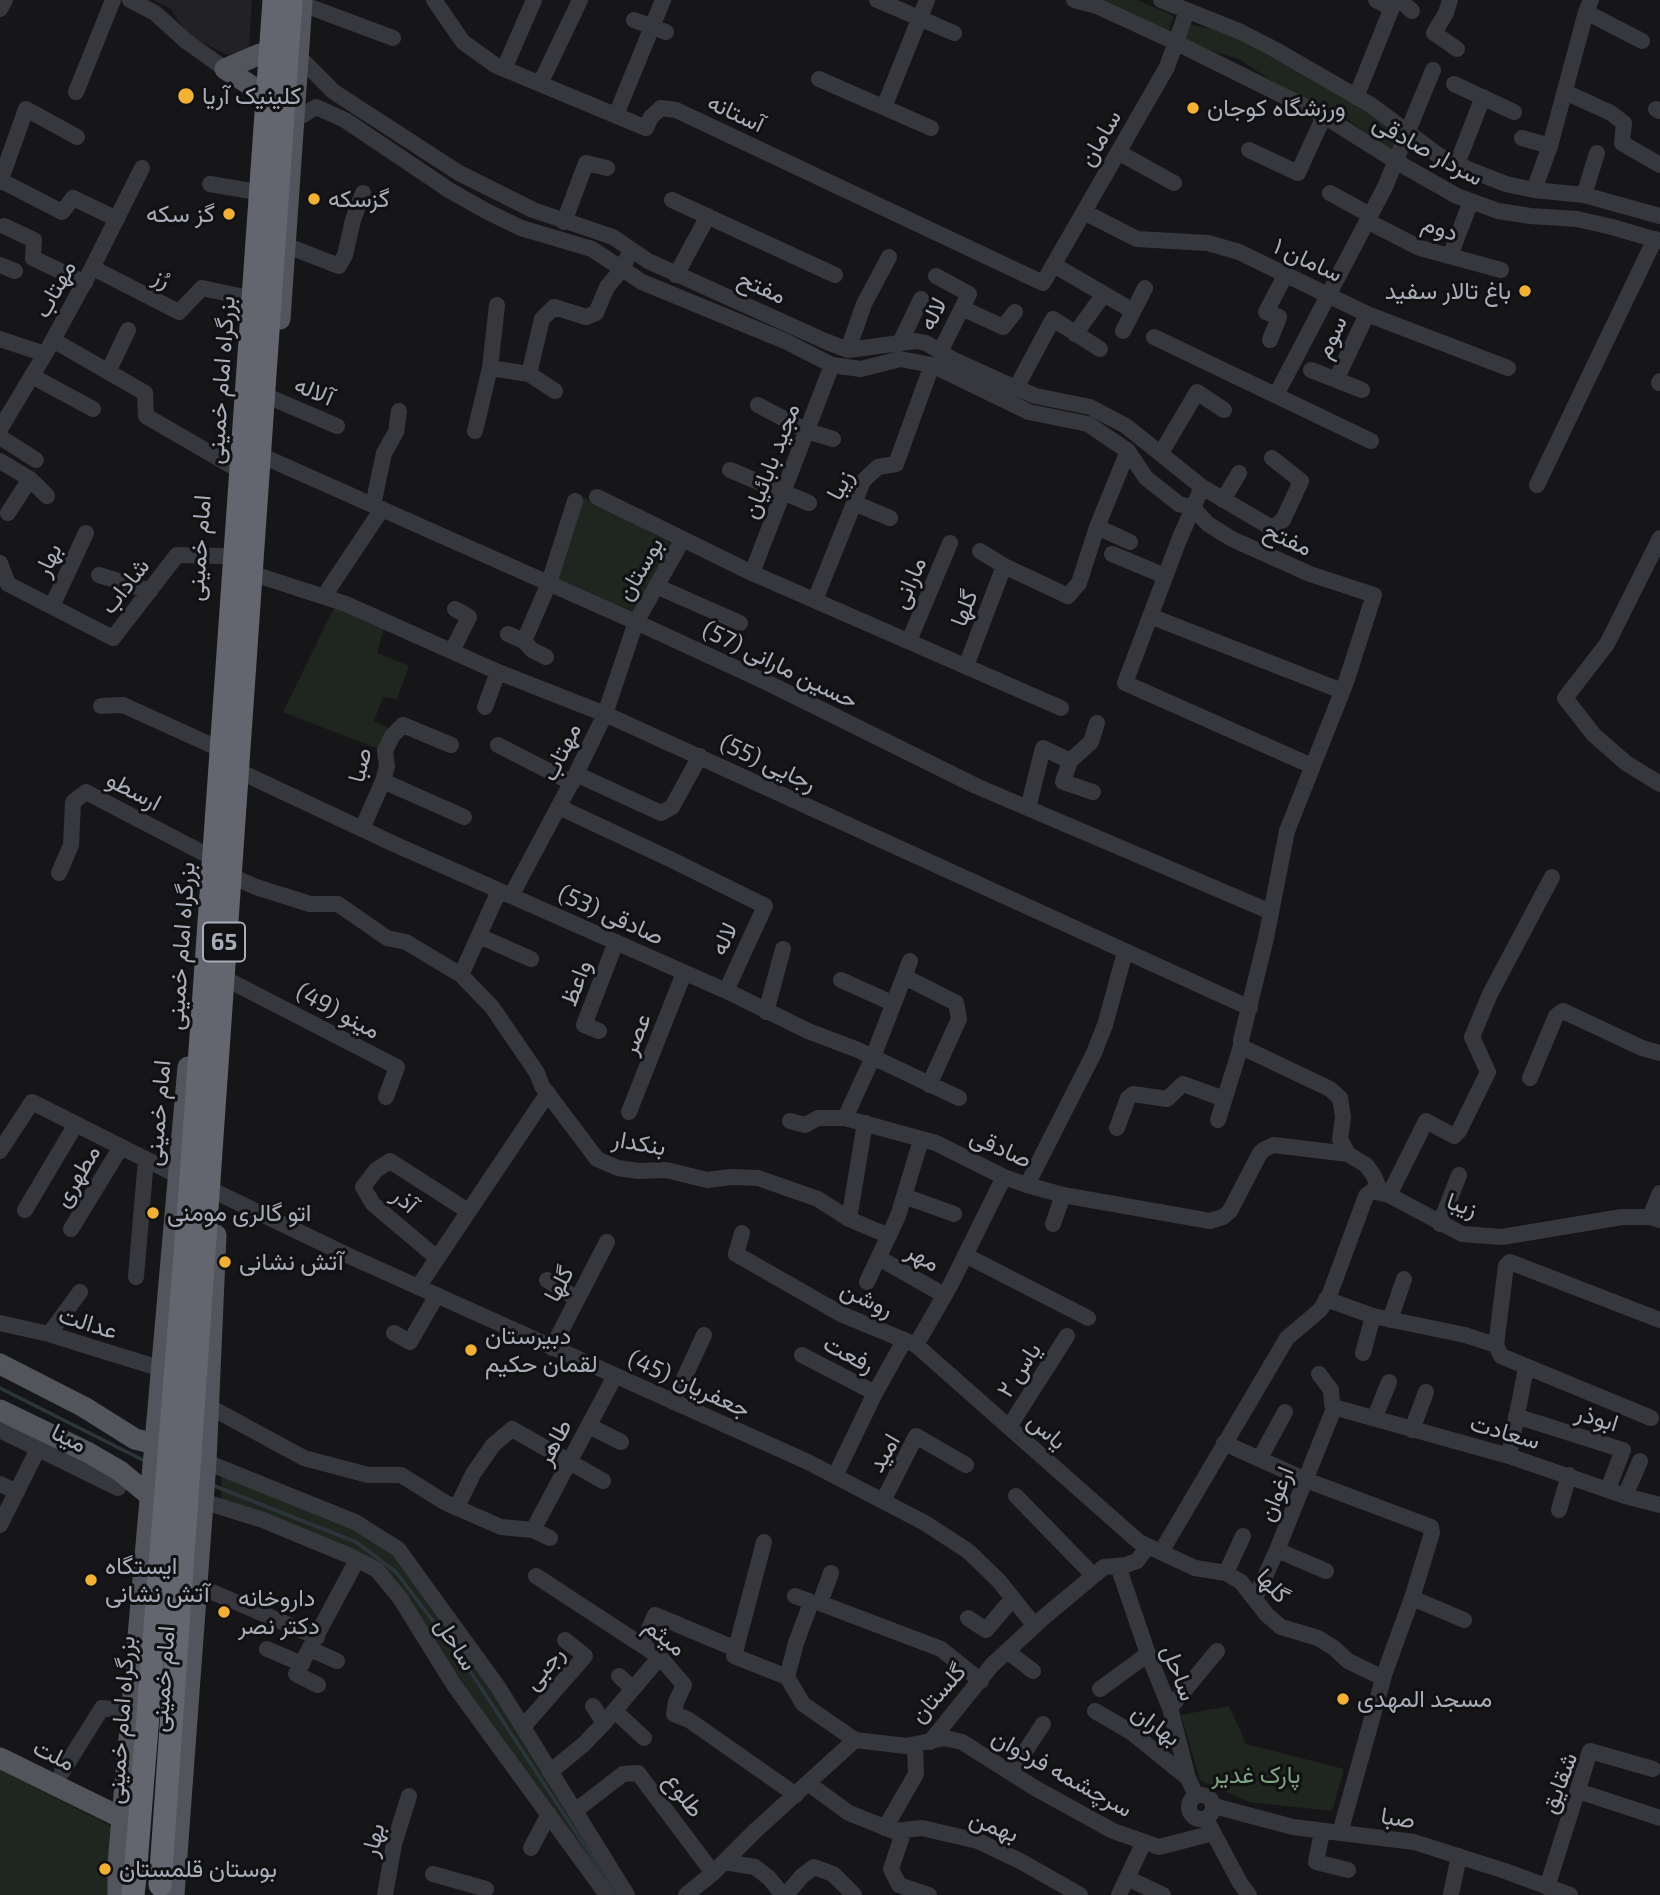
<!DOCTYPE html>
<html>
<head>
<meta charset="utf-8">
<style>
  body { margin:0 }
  canvas { display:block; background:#161618 }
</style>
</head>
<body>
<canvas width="1660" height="1895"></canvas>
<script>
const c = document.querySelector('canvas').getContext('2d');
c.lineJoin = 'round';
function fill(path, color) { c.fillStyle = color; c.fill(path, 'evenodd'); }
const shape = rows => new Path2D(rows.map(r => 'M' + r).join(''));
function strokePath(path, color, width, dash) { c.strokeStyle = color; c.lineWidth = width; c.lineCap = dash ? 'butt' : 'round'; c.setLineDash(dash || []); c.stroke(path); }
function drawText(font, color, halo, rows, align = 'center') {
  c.font = font + ' "Exo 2",Vazirmatn,sans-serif'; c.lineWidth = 6; c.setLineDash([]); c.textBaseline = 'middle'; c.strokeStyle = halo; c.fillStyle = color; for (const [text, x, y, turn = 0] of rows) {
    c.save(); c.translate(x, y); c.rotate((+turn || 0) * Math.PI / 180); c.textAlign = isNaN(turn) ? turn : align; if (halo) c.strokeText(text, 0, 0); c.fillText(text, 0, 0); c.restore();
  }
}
fill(shape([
  [153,0,252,0,248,61,223,53,186,33,171,9]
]), '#222225');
fill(shape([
  [1095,0,1137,0,1174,16,1169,30],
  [1189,24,1219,31,1257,46,1402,133,1393,152,1335,111,1287,91,1239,59,1182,42],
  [583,497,674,545,633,611,556,579],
  [335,606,384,628,377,653,409,666,397,699,383,697,374,721,389,728,379,749,283,712],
  [222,1475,351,1526,394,1553,475,1663,620,1895,612,1895,472,1700,385,1573,221,1501],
  [1229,1706,1246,1744,1344,1769,1332,1811,1249,1802,1200,1780,1181,1715],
  [0,1770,111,1826,108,1895,0,1895]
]), '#1e261f');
strokePath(shape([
  [0,1388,145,1461],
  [212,1485,356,1542,396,1572,466,1665,617,1895]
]), '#2c353c', 3.5);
strokePath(shape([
  [130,0,155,13,186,41,225,69],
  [434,0,463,42,495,65,646,128,651,117,661,108,676,110,1043,283,1167,67,1187,11],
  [877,0,954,33],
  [1074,0,1097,6,1175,42,1324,116,1397,162,1457,196,1498,211,1530,216,1577,219,1612,227,1660,241],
  [1161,0,1241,32,1274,49,1371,105,1438,155,1470,170,1506,184,1534,190,1584,195,1660,216],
  [1376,0,1392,8],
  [1400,0,1412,11],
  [1450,0,1446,13,1434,33,1457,49],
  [302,4,393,38],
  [0,9,5,0],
  [1586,12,1642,41],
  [634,20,666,32],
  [299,57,334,92,459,173,533,210,613,237,648,261,825,341,848,350,915,341,926,343,954,360,1016,388,1036,396,1090,407,1126,426,1202,487,1179,540,1125,683,1312,766],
  [504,69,534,0],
  [819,79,931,128],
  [540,84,580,0],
  [1454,84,1514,112],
  [76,92,113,0],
  [1565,92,1611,113,1624,123,1622,143,1660,165],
  [1356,97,1395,0],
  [884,107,927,0],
  [1656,109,1660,111],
  [616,115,663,0],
  [295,120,316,107,345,120,449,190,486,211,521,228,592,249,642,282,785,341,832,365,861,369,900,359,932,365,1029,412,1088,424,1128,451,1146,478,1179,504,1193,508,1208,524,1232,539,1310,574,1374,595,1346,682,1287,831,1266,938,1241,1040,1241,1046,1246,1049,1330,1089,1340,1098,1343,1117,1340,1139,1348,1154,1366,1165,1374,1176,1381,1193],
  [1522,138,1550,146],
  [1249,150,1298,173,1324,116],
  [1118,152,1174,183],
  [1457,164,1483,97],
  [0,180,62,212,73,198,117,219],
  [0,182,26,109,77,137],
  [210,184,251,191],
  [1534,190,1550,146,1586,12,1591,0],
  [1330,193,1370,215],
  [1584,195,1597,153],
  [672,200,835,275],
  [1084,212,1137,239,1208,243,1239,252,1367,314,1508,368],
  [1367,221,1420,248,1501,270],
  [564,222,586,163,607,168],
  [4,226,34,240,33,258,85,283],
  [285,245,339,266,345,255,353,220,363,193],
  [1450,256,1471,201],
  [0,265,15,271],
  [1054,265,1133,311],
  [93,268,179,312,202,288,244,297],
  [676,275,708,216],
  [936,276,969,294,941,350],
  [497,305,490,368,529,374,555,391],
  [962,308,1003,327,1015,312],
  [1123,331,1145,288],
  [1075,334,1104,294],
  [1154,337,1371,441],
  [0,339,45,354],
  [53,340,145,393,146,416,232,466],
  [1270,340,1279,317,1266,312,1286,274],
  [900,343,921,299],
  [848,350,864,304,889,257],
  [1311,370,1362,390],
  [108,372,128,330],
  [529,374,542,319,554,307,586,317,596,313,607,287,623,268,627,258],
  [32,376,93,409],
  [1336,380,1367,314],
  [1659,383,1660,381],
  [1016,388,1053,319,1100,349],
  [1276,395,1385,187,1433,70],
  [274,399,337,426],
  [758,405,807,431,833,439],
  [0,429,48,349,90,272,142,168],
  [475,431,490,368],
  [0,437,36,460],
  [1161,453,1197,392,1224,410],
  [269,459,636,622,766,682,976,786,1271,912],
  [0,461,30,479,47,496],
  [730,470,809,503],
  [1537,485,1655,239],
  [1202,487,1272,528,1283,520,1301,481,1272,458],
  [597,497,752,573,1061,708],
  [1223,500,1239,473],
  [854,503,890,518],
  [373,505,384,453,396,432,399,411],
  [8,513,30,479],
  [1097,527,1130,542],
  [1660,538,1607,644,1565,698,1594,735,1626,763,1660,784],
  [980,551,1004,566,1068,596,1079,583,1097,527,1128,451],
  [1112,554,1165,576],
  [0,563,8,584,113,638,177,555,225,556],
  [752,573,832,365],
  [99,575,150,591],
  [260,576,346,604,498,672,605,714,1250,1008],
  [656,586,740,623],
  [324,596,382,509],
  [815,600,863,481,878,467,896,464,932,365],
  [52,606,86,533],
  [1150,616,1342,691],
  [508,634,524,641,532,650,546,657],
  [524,641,549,583,575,501],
  [909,641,950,543],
  [452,651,469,617,455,609],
  [966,666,1004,566],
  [101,706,123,705,211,745],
  [485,707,498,672],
  [498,745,572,783],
  [1070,761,1063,782,1093,792],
  [245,774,394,844,733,994,808,1031,858,1050,959,1098],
  [576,774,661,813,672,807,700,756],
  [383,781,464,817],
  [559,807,670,859,765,906,726,991],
  [1028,808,1043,748,1070,761,1091,742,1097,723],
  [362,829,383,781,387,766,385,751,392,736,403,725,451,745],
  [59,873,71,845,73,802,86,792,203,853],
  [238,879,256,887,310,904,338,904,387,938,406,942,461,975,492,1007,537,1073,542,1086,597,1159,618,1168,638,1171,666,1170,707,1180,731,1177,758,1178,818,1199,849,1219,889,1236],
  [511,896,576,774,605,714,636,622,683,539],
  [479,936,531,959],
  [461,975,499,891],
  [905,977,956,1003,959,1019,929,1085],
  [841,980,892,1003],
  [230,981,397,1067,386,1097],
  [766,1012,783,949],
  [599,1031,584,1025,616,942],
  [1530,1078,1556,1016,1563,1011,1642,1048,1660,1053],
  [629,1112,684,973],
  [845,1118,873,1057,910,961],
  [1218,1120,1241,1046],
  [790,1121,805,1125,818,1118,845,1118,936,1143,1004,1177,1027,1185,1063,1195,1210,1221,1223,1217,1230,1211,1260,1153,1265,1149,1274,1145,1348,1154],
  [1117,1128,1128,1098,1133,1094,1167,1099,1183,1084,1224,1099],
  [0,1151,32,1102,179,1176],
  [1027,1185,1094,1053,1105,1025,1125,952],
  [218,1193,347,1255,808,1462,925,1523,968,1551,999,1581,1035,1626],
  [1389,1195,1426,1121,1454,1136,1459,1131,1488,1072,1472,1037,1490,994,1552,877],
  [904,1196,954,1214],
  [25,1210,76,1124],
  [1650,1217,1660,1193],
  [849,1219,865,1123],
  [1053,1224,1063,1195],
  [1440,1224,1459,1175],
  [71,1229,121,1147],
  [742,1233,736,1254,841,1314,916,1345,1139,1542,1195,1568,1226,1573,1241,1582,1267,1615,1281,1627,1318,1638,1334,1648,1348,1661,1383,1678],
  [965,1255,1088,1318],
  [437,1258,373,1204,363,1187,376,1170,390,1161,468,1211],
  [879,1258,944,1295],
  [136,1277,146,1159],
  [547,1280,577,1299],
  [867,1282,898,1216,921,1140],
  [418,1287,548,1093],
  [1326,1299,1373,1316,1465,1335,1496,1345],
  [1390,1320,1404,1279],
  [0,1323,49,1334,162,1369],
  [394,1333,410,1342,437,1295],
  [49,1334,80,1292],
  [916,1345,951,1284,1004,1177],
  [552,1348,607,1242],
  [1363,1353,1373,1316],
  [802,1355,875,1393],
  [1319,1374,1331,1390,1332,1404,1335,1409],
  [673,1402,704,1335],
  [208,1406,304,1458,368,1475,401,1475,446,1503,501,1527,533,1530,550,1538],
  [1516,1416,1623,1450,1608,1489],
  [1375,1417,1389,1382],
  [1651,1418,1501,1356,1496,1345,1506,1266,1510,1262,1660,1320],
  [589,1426,621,1442],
  [1009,1427,1067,1336],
  [0,1430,118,1488],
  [1412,1430,1426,1392],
  [1224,1443,1306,1480,1431,1527,1432,1533,1412,1598,1385,1672,1340,1833],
  [1509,1456,1526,1368],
  [1260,1458,1285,1412],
  [206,1462,355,1522,398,1549,498,1687,627,1895],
  [835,1476,875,1393,904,1341],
  [0,1484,17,1492],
  [1016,1496,1093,1575],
  [1625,1496,1640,1461],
  [202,1501,263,1520,350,1556,377,1570,400,1598,454,1685,607,1895],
  [883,1501,916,1436,966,1465],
  [457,1507,473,1474,493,1445,512,1429,603,1481],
  [1559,1510,1569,1475],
  [0,1525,38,1449],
  [533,1530,615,1376],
  [764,1542,734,1656,787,1677,803,1704,855,1740],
  [1277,1550,1326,1571],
  [1161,1552,1287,1338,1320,1310,1329,1296,1366,1196,1372,1191,1389,1195,1462,1234,1502,1237,1622,1217,1650,1217,1660,1220],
  [1118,1566,1148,1654,1170,1708,1188,1778,1196,1796],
  [831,1573,820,1603,941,1649,981,1681],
  [1226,1573,1243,1536],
  [536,1576,660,1657,684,1685,676,1702,674,1714,689,1720,796,1795],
  [196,1585,317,1637],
  [1255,1598,1277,1550,1333,1411,1337,1408,1509,1456,1625,1496,1660,1505],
  [1412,1598,1464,1620],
  [968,1618,986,1630,1013,1598],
  [643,1643,655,1615,736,1649],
  [267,1649,302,1664],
  [310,1649,337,1661],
  [1007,1651,1033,1671],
  [619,1676,633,1689],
  [787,1677,796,1643,809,1608,809,1601,795,1596],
  [318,1685,296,1674,357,1560],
  [1100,1689,1148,1654],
  [593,1706,604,1723],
  [1170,1708,1217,1651],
  [615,1711,644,1738],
  [1095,1711,1131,1732,1188,1778],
  [523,1727,585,1656,565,1640],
  [930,1742,992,1665,1044,1617,1104,1567,1126,1565,1137,1561,1148,1546],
  [62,1772,102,1708,132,1711],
  [550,1772,584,1744,604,1723,660,1657],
  [1011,1773,1043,1724],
  [809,1784,849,1813,894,1831,922,1828,978,1841,1022,1862,1080,1895],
  [1578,1791,1660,1818],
  '1189 1807a12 12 0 1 1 24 0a12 12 0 1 1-24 0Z',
  [1214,1806,1293,1827,1414,1842,1505,1871,1570,1895],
  [575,1811,623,1774,638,1773,713,1873],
  [1206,1819,1240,1883,1249,1895],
  [885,1828,916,1774,915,1745],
  [904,1830,891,1869,899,1885,929,1895],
  [1322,1831,1316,1862,1348,1870],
  [531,1848,549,1814],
  [724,1862,755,1867,769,1878,783,1895],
  [433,1874,486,1889],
  [1127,1878,1163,1895],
  [1547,1887,1590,1751,1653,1769],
  [1451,1894,1459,1856],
  [385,1895,394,1844,409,1796],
  [686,1895,713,1873,755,1831,855,1740,906,1746,945,1738,962,1742,1035,1788,1113,1831,1159,1847,1213,1833],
  [786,1895,802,1876,814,1867,833,1874,854,1895],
  [1119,1895,1144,1842]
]), '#37383d', 16);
strokePath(shape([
  [258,90,225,69,260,54],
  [280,319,302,2],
  [0,1364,84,1407,135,1439,155,1444],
  [0,1410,89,1453,120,1471,150,1496],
  [0,1758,122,1818],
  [118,1895,118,1864,188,1067],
  [174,1895,206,1462,216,1235]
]), '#53555c', 21);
strokePath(shape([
  [133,1895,135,1877]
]), '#63666e', 23);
strokePath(shape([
  [135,1877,190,1192,274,0],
  [160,1885,291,0]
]), '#63666e', 23);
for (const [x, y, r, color] of [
  [186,96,9,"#f2b134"],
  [1193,108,7,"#f2b134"],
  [314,199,7,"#f2b134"],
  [229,214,7,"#f2b134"],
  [1525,291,7,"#f2b134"],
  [153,1213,7,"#f2b134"],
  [225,1262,7,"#f2b134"],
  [471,1350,7,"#f2b134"],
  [91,1580,7,"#f2b134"],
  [224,1612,7,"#f2b134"],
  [1343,1699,7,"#f2b134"],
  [105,1869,7,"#f2b134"]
]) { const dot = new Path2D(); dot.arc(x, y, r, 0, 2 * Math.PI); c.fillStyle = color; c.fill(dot); strokePath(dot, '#111113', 2.5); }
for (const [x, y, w] of [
  [224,942,42]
]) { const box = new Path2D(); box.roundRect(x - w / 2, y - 19.5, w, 39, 5); c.fillStyle = '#111113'; c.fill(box); strokePath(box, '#a8adb8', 2); }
drawText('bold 23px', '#a8adb8', null, [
  ["65",224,942]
]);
drawText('24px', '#a8adb8', '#111113', [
  ["کلینیک آریا",202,96],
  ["ورزشگاه کوجان",1207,108],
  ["گزسکه",328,199],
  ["گز سکه",215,214,"right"],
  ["باغ تالار سفید",1511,291,"right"],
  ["اتو گالری مومنی",167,1213],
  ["آتش نشانی",239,1262],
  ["دبیرستان",485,1336],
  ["لقمان حکیم",485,1364],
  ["ایستگاه",105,1566],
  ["آتش نشانی",105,1594],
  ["داروخانه",238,1598],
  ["دکتر نصر",238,1626],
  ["مسجد المهدی",1357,1699],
  ["بوستان قلمستان",119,1869]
], 'left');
drawText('24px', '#a8adb8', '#111113', [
  ["آستانه",736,113,25],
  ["سامان",1100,138,-60],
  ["سردار صادقی",1428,150,29],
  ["دوم",1440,228,19],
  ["سامان ۱",1308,260,25],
  ["رُز",162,278,27],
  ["مفتح",762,287,24],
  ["مهتاب",55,289,-61],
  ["لاله",933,314,-63],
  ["سوم",1331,337,-65],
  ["بزرگراه امام خمینی",221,380,-86],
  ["آلاله",314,391,23],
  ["مجید بابائیان",771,461,-69],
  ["زیبا",840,485,-62],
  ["مفتح",1288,539,24],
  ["امام خمینی",199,548,-86],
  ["بهار",48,560,-65],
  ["بوستان",640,569,-60],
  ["مارانی",909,583,-67],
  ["شاداب",125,586,-52],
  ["گلها",964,608,-69],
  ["حسین مارانی (57)",780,665,26],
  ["مهتاب",561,752,-64],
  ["رجایی (55)",768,763,25],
  ["صبا",360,765,-76],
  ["ارسطو",134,791,28],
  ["صادقی (53)",611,915,24],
  ["لاله",724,939,-65],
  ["بزرگراه امام خمینی",181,946,-86],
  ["واعظ",576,983,-69],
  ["مینو (49)",338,1011,28],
  ["عصر",636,1034,-68],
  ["امام خمینی",158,1113,-85],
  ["بنکدار",639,1143,10],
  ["صادقی",1001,1148,24],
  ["مطهری",77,1176,-59],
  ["آذر",405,1200,41],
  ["زیبا",1462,1205,19],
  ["مهر",923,1257,30],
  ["گلها",559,1284,-62],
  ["روشن",867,1299,25],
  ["عدالت",88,1323,17],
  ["رفعت",849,1354,28],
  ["یاس ۲",1019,1370,-57],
  ["جعفریان (45)",689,1384,24],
  ["ابوذر",1597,1418,17],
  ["یاس",1047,1431,41],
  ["سعادت",1505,1432,16],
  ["مینا",69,1438,26],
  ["طاهر",554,1442,-62],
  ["امید",884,1453,-60],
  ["ارغوان",1276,1494,-68],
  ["گلها",1273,1586,47],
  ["میثم",665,1637,39],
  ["ساحل",456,1644,58],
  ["رجبی",544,1668,-50],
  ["ساحل",1179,1673,69],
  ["امام خمینی",163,1679,-86],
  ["گلستان",938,1693,-48],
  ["بزرگراه امام خمینی",121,1720,-86],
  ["بهاران",1156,1725,36],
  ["ملت",54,1755,26],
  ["سرچشمه فردوان",1062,1773,29],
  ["شقایق",1559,1783,-69],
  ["طلوع",684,1795,53],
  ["صبا",1398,1818,9],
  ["بهمن",994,1826,21],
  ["بهار",373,1840,-76]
]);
drawText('24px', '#7fa381', '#111113', [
  ["پارک غدیر",1256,1775]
]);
</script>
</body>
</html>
